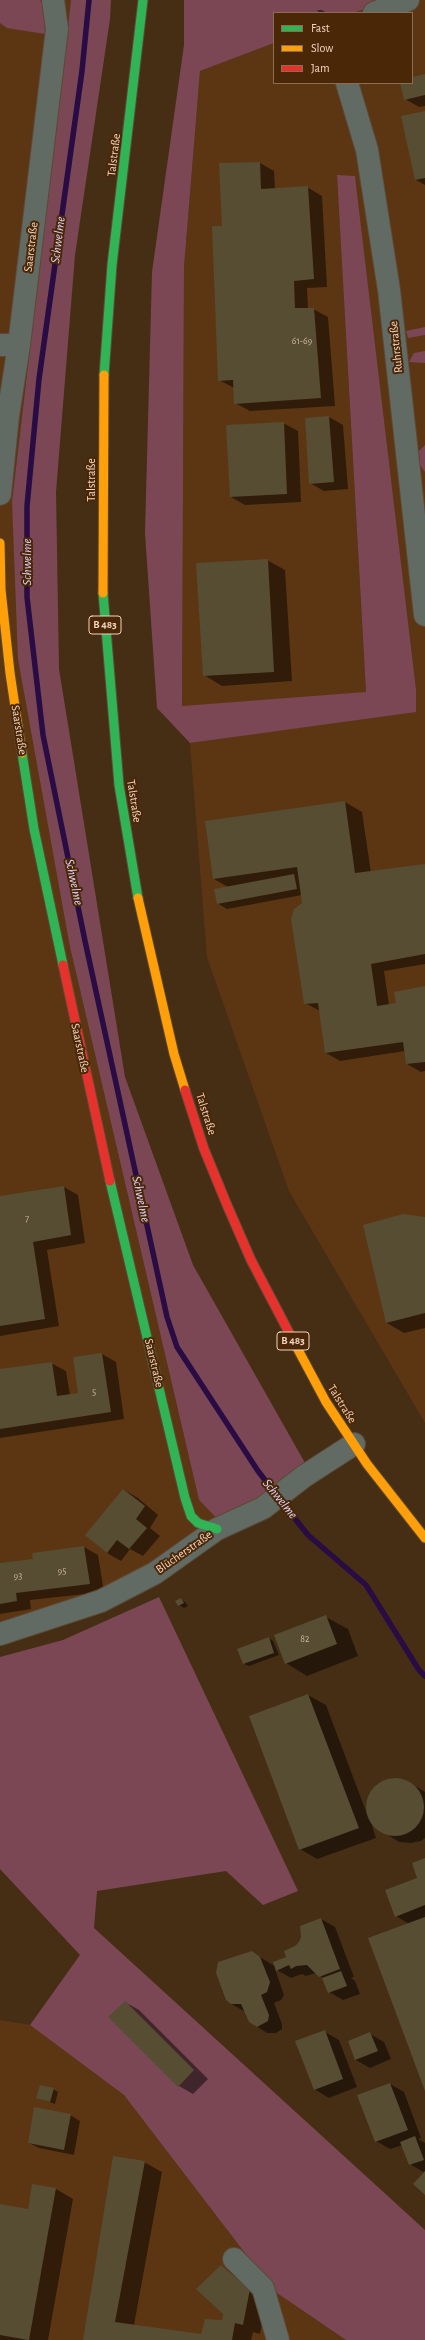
<!DOCTYPE html>
<html>
<head>
<meta charset="utf-8">
<style>
  body { margin:0 }
  #map { position:relative; width:425px; height:2340px; overflow:hidden; background:#462e15; font-family:"Alegreya Sans",sans-serif }
  canvas { display:block }
  .legend { position:absolute; left:273px; top:12px; width:140px; height:72px; box-sizing:border-box; background:#4a2707; border:1px solid #8d6d51; margin:0; padding:5px 7px; list-style:none; font-size:12px; color:#f2d5c1 }
  .legend li { display:flex; align-items:center; gap:8px; height:20px }
  .legend b { width:20px; border:1px solid #8d6d51 }
</style>
</head>
<body>
<div id="map">
<canvas width="425" height="2340"></canvas>
<ul class="legend">
<li><b style="height:5px;background:#30b455"></b>Fast</li>
<li><b style="height:5px;background:#ff9f0a"></b>Slow</li>
<li><b style="height:5px;background:#e5322d"></b>Jam</li>
</ul>
</div>
<script>
const c = document.querySelector('canvas').getContext('2d');
c.lineJoin = 'round';
function fill(path, color) { c.fillStyle = color; c.fill(path, 'evenodd'); }
const shape = rows => new Path2D(rows.map(r => 'M' + r).join(''));
function strokePath(path, color, width, dash) { c.strokeStyle = color; c.lineWidth = width; c.lineCap = dash ? 'butt' : 'round'; c.setLineDash(dash || []); c.stroke(path); }
function drawText(font, color, halo, rows, align = 'center') {
  c.font = font + ' "Alegreya Sans",sans-serif'; c.lineWidth = 4; c.setLineDash([]); c.textBaseline = 'middle'; c.strokeStyle = halo; c.fillStyle = color; for (const [text, x, y, turn = 0] of rows) {
    c.save(); c.translate(x, y); c.rotate((+turn || 0) * Math.PI / 180); c.textAlign = isNaN(turn) ? turn : align; if (halo) c.strokeText(text, 0, 0); c.fillText(text, 0, 0); c.restore();
  }
}
fill(shape([
  [0,0,71,0,12,501,70,947,199,1500,229,1531,198,1554,0,1627],
  [393,0,425,0,425,1423,289,1191,207,957,190,743,416,711,416,689,355,176,337,176,366,693,182,706,184,267,200,71,274,43,274,83,412,83,412,13,353,13],
  [0,2020,30,2025,124,2095,274,2291,346,2340,0,2340]
]), '#5c3613');
fill(shape([
  [0,0,40,0,44,6,45,34,7,28,0,23],
  [71,0,111,0,110,19,75,255,56,492,59,669,125,1077,193,1265,309,1470,229,1531,199,1500,70,947,18,659,12,501],
  [184,0,393,0,353,13,274,13,274,43,200,71,184,267,182,706,366,692,337,175,355,176,416,689,416,712,190,743,157,708,145,533,152,272,184,45],
  [425,327,425,335,408,338,406,331],
  [425,351,425,363,409,362,414,353],
  [425,445,425,472,420,465,419,451],
  [159,1597,298,1891,263,1905,226,1871,97,1891,94,1928,425,2230,425,2340,346,2340,274,2291,124,2095,30,2025,80,1955,0,1869,0,1657,63,1640]
]), '#7b4754');
fill(shape([
  [317,10,322,10,327,13,319,13],
  [425,75,425,106,419,107,405,99,401,83,412,83,412,78],
  [425,112,425,185,416,180],
  [260,163,274,171,275,189,307,187,322,196,327,287,307,288,308,309,313,309,328,317,335,406,250,411,235,403,234,388,219,380,223,227],
  [329,417,343,425,348,489,324,491,310,483],
  [283,423,298,431,301,502,245,505,231,497],
  [267,560,285,570,292,681,222,686,204,675],
  [345,802,362,812,371,873,425,865,425,964,384,971,389,1005,397,1003,425,987,425,1071,421,1072,407,1064,405,1051,340,1061,326,1053,320,1011,305,1003,302,895,227,909,217,903,228,887,214,879],
  [64,1187,78,1195,85,1243,47,1250,59,1326,0,1336,0,1197],
  [425,1218,425,1328,404,1333,387,1323],
  [102,1354,116,1362,124,1419,0,1438,0,1370,51,1363,66,1371,70,1395,79,1394],
  [124,1490,138,1498,158,1515,150,1528,160,1536,143,1556,130,1549,121,1561,107,1553],
  [84,1547,98,1555,104,1592,30,1600,31,1609,0,1614,0,1564,34,1560],
  [181,1599,185,1602,188,1606,184,1608,179,1605],
  [326,1617,348,1629,358,1656,307,1676,286,1663],
  [269,1638,273,1641,279,1655,249,1666,244,1664],
  [308,1695,326,1705,367,1814,369,1794,378,1783,392,1778,405,1780,425,1792,425,1838,421,1841,411,1843,399,1842,374,1826,370,1819,376,1838,317,1859,300,1849,250,1717],
  [425,1859,425,2089,409,1924,396,1916,419,1878],
  [321,1919,335,1927,354,1977,351,1978,355,1981,360,1994,343,2000,329,1992,323,1978,316,1973,306,1976,302,1974,291,1978,275,1969,284,1995,281,2000,274,2003,282,2024,282,2029,276,2033,267,2033,253,2024,246,2012,231,2004,252,1952,276,1967],
  [125,2002,139,2010,208,2079,193,2094,179,2086],
  [325,2032,339,2040,357,2087,329,2098,314,2089],
  [370,2034,384,2042,391,2059,370,2068,356,2060,349,2042],
  [390,2084,404,2092,421,2138,418,2139,425,2143,425,2193,425,2173,410,2164,403,2145,390,2149,376,2141],
  [53,2089,58,2092,55,2104,38,2098],
  [70,2115,80,2121,74,2155,39,2148,29,2143],
  [144,2162,162,2172,134,2325,202,2336,223,2321,221,2266,238,2277,267,2300,260,2334,253,2332,251,2340,84,2340],
  [33,2185,56,2189,73,2199,48,2340,0,2340,0,2205,28,2210]
]), '#0007');
strokePath(shape([
  [89,0,82,71,39,379,27,506,27,597,43,735,85,941,167,1317,177,1347,258,1471,275,1493],
  [280,1500,308,1535,366,1585,419,1670,425,1676]
]), '#2a0c45', 5.5);
fill(shape([
  [425,74,425,95,404,100,400,83,412,83,412,77],
  [425,111,425,178,415,180,401,116],
  [260,162,261,189,308,186,314,279,294,281,295,308,314,308,321,398,234,404,233,380,218,381,212,226,222,226,219,163],
  [329,416,334,482,309,484,305,418],
  [284,422,287,494,230,497,226,425],
  [268,559,274,672,203,676,196,563],
  [345,801,355,873,425,864,425,954,371,964,377,1006,396,1003,394,992,425,986,425,1062,406,1064,403,1042,325,1053,318,1003,304,1004,291,919,294,909,302,903,297,867,213,879,205,821],
  [294,874,297,889,217,904,214,889],
  [64,1186,71,1235,33,1242,45,1319,0,1326,0,1196],
  [403,1214,425,1217,425,1313,386,1323,363,1225],
  [102,1353,111,1412,0,1429,0,1369,52,1362,57,1396,78,1393,73,1357],
  [123,1489,145,1506,136,1519,147,1528,129,1549,117,1540,107,1553,85,1535],
  [84,1546,90,1584,16,1593,17,1601,0,1604,0,1563,33,1559,32,1553],
  [181,1598,184,1603,178,1606,175,1601],
  [326,1615,337,1644,285,1664,274,1635],
  [269,1637,274,1653,243,1664,237,1649],
  [308,1694,359,1828,299,1850,249,1716],
  '366 1807a29 29 0 1 1 58 0a29 29 0 1 1-58 0Z',
  [425,1858,425,1905,395,1917,385,1890,417,1878,412,1863],
  [425,1917,425,2091,368,1938],
  [321,1918,340,1969,319,1977,307,1965,296,1966,291,1969,289,1965,276,1971,273,1962,286,1957,284,1951,295,1946,299,1942,301,1937,300,1926],
  [252,1951,260,1957,270,1982,267,1992,261,1995,269,2015,268,2021,257,2027,249,2022,241,2004,231,2004,226,2000,216,1973,218,1962],
  [341,1971,347,1986,328,1993,322,1978],
  [125,2001,194,2070,178,2087,108,2017],
  [325,2030,343,2079,314,2090,295,2041],
  [370,2032,378,2051,355,2060,348,2041],
  [390,2083,408,2130,375,2142,357,2095],
  [40,2085,54,2088,50,2102,36,2098],
  [34,2107,71,2114,64,2150,28,2143],
  [415,2136,424,2160,409,2165,400,2142],
  [113,2156,145,2161,115,2322,201,2334,205,2319,222,2320,223,2314,196,2289,221,2265,250,2289,243,2325,235,2323,232,2340,83,2340],
  [425,2171,425,2195,413,2184],
  [32,2184,56,2188,29,2340,28,2340,0,2335,0,2204,28,2209]
]), '#564d32');
const street = shape([
  [374,13,408,0],
  [347,83,367,150,389,290,425,615],
  [0,345,19,345],
  [0,494,8,416,19,345,57,29,53,0],
  [0,1634,101,1601,155,1573,217,1529,263,1508,303,1477,354,1444],
  [234,2259,263,2288,278,2340]
]);
const fast = shape([
  [104,375,112,265,143,0],
  [103,593,119,785,138,898],
  [22,753,34,829,63,965],
  [110,1181,185,1498,191,1516,198,1523,217,1529]
]);
const slow = shape([
  [0,543,1,590,10,673,22,753],
  [103,593,104,375],
  [138,898,174,1054,185,1090],
  [295,1344,326,1402,367,1464,425,1538]
]);
const jam = shape([
  [63,965,110,1181],
  [185,1090,204,1149,227,1205,251,1260,295,1344]
]);
strokePath(street, '#5d4935', 24);
strokePath(fast, '#5d4935', 11);
strokePath(slow, '#5d4935', 11);
strokePath(jam, '#5d4935', 11);
strokePath(street, '#616a63', 22);
strokePath(fast, '#30b455', 9);
strokePath(slow, '#ff9f0a', 9);
strokePath(jam, '#e5322d', 9);
drawText('10px', '#cbb39d', null, [
  ["61-69",302,341],
  ["7",27,1219],
  ["5",94,1392],
  ["95",62,1571],
  ["93",18,1576],
  ["82",305,1639]
]);
for (const [x, y, w] of [
  [105,625,32],
  [293,1341,32]
]) { const box = new Path2D(); box.roundRect(x - w / 2, y - 9, w, 18, 3); c.fillStyle = '#4a2707'; c.fill(box); strokePath(box, '#f2d5c1', 1); }
drawText('bold 11px', '#f2d5c1', null, [
  ["B 483",105,625],
  ["B 483",293,1341]
]);
drawText('12px', '#f2d5c1', '#4a2707', [
  ["Talstraße",114,155,-83],
  ["Saarstraße",31,247,-83],
  ["Ruhrstraße",396,347,-96],
  ["Talstraße",91,480,-90],
  ["Saarstraße",19,730,81],
  ["Talstraße",134,801,81],
  ["Saarstraße",80,1048,78],
  ["Talstraße",206,1114,72],
  ["Saarstraße",154,1363,77],
  ["Talstraße",342,1404,58],
  ["Blücherstraße",184,1552,-35]
]);
drawText('italic 13px', '#dfd4fc', '#4a2707', [
  ["Schwelme",58,240,-83],
  ["Schwelme",27,562,-90],
  ["Schwelme",74,882,78],
  ["Schwelme",141,1199,78],
  ["Schwelme",280,1499,51]
]);
</script>
</body>
</html>
